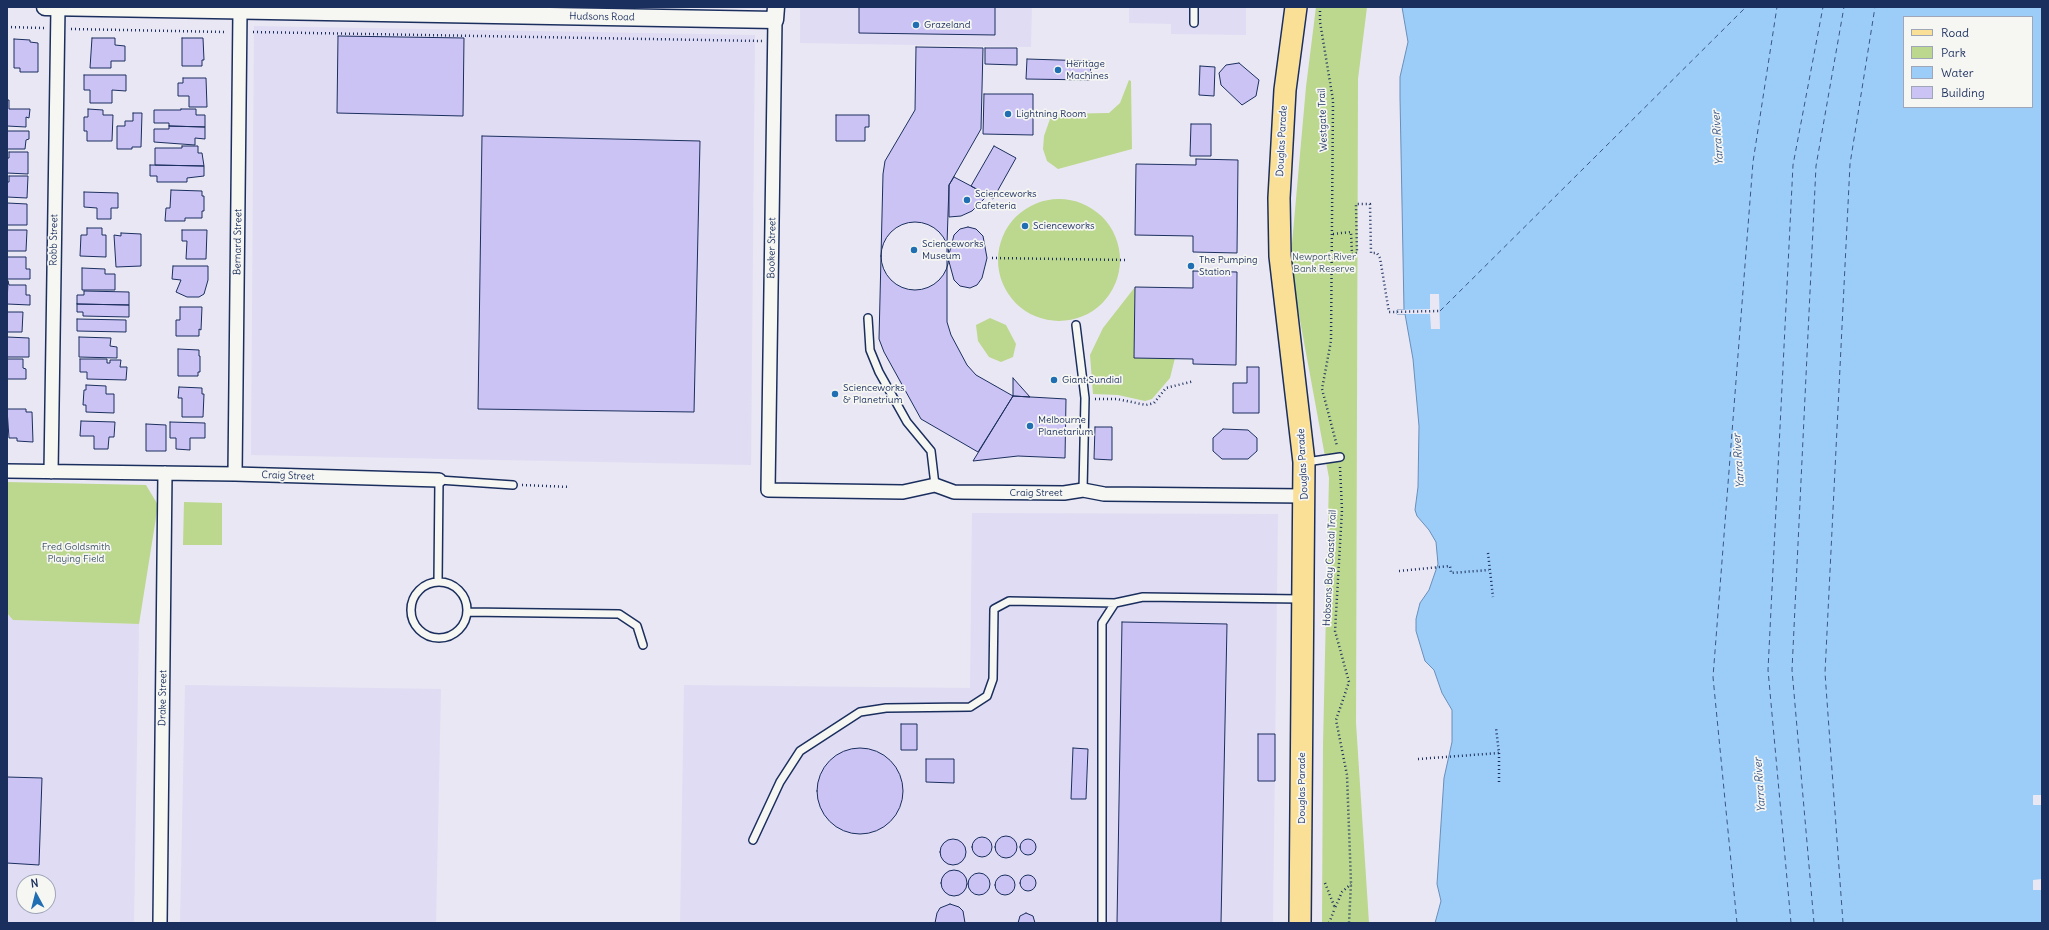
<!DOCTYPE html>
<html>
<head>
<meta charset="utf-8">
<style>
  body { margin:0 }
  #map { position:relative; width:2049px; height:930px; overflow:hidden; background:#e9e7f3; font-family:Delius,sans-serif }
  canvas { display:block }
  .frame { position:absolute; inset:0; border:8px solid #1b2f5e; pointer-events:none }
  .legend { position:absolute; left:1903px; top:16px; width:130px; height:92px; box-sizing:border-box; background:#f6f6f2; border:1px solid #9ea6b7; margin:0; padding:5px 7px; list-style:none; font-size:12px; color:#1b2f5e }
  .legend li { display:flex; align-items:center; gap:8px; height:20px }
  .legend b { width:20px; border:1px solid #9ea6b7 }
  .north { position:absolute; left:16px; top:874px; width:40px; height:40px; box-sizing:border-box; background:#f6f6f2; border:1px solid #9ea6b7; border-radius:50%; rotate:353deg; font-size:11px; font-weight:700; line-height:16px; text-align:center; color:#1b2f5e }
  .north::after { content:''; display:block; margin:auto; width:14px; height:18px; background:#1f6fb2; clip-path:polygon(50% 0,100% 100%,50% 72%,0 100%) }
</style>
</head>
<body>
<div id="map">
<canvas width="2049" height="930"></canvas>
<div class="frame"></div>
<ul class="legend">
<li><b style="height:5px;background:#fadf96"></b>Road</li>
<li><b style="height:11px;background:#bcd78e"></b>Park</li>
<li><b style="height:11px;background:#9ccdf8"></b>Water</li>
<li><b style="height:11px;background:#ccc3f5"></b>Building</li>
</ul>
<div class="north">N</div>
</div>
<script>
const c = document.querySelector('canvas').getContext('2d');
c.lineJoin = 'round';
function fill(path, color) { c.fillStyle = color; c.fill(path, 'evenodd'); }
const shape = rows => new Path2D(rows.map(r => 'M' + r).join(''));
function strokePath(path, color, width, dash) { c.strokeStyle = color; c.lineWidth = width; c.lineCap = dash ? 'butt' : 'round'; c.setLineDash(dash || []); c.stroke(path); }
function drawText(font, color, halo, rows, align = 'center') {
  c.font = font + ' Delius,sans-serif'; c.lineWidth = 3.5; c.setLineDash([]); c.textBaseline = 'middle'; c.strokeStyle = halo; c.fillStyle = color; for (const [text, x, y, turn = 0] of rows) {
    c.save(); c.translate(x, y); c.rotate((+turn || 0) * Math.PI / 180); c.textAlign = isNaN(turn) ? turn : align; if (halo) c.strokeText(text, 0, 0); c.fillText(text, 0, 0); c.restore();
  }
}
fill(shape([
  [800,7,1032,7,1031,47,800,43],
  [1129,7,1246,7,1246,35,1171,34,1171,24,1129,23],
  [254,26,755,35,751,465,251,455],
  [972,513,1278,514,1273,923,680,923,684,685,970,688],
  [7,613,13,620,139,624,134,923,7,923],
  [24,882,48,882,48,906,24,906],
  [185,685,441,689,436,923,180,923]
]), '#e0dcf4');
fill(shape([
  [1316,7,1367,7,1358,79,1356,723,1369,923,1322,923,1323,745,1329,478,1290,266,1306,87],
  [1129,80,1131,81,1132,149,1058,169,1047,161,1043,149,1044,136,1050,119,1055,114,1109,113,1120,103],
  '998 260a61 61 0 1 1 122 0a61 61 0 1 1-122 0Z',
  [1135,287,1134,358,1175,358,1170,378,1152,399,1145,401,1118,395,1093,394,1090,355,1103,328],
  [990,318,1006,325,1016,344,1013,357,1001,362,989,357,978,341,976,325],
  [7,482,146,485,158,505,139,624,13,620,7,613],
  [184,502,222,503,222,545,183,545]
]), '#bcd78e');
const water = shape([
  [1402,7,2042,7,2042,923,1435,923,1441,901,1437,884,1444,778,1452,742,1452,710,1442,693,1434,670,1425,661,1416,631,1416,619,1420,603,1429,590,1438,564,1436,542,1429,530,1417,516,1415,510,1418,487,1419,426,1413,359,1405,314,1397,314,1397,310,1404,310,1400,97,1400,77,1408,42,1402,7],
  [1904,17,2032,17,2032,107,1904,107,1904,17]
]);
fill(water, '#9ccdf8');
strokePath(water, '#688eba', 1);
fill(shape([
  [1430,294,1439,294,1440,329,1431,329,1430,314,1397,314,1397,310,1430,309],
  [2033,795,2042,795,2042,805,2033,805],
  [2042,879,2042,890,2033,890,2033,880]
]), '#e9e7f3');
strokePath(shape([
  [1440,311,1746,7],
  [1737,923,1713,677,1753,162,1777,7],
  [1791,923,1768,670,1793,165,1823,7],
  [1814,923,1792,670,1816,166,1844,7],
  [1843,923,1825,673,1850,164,1875,7]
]), '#3b5684', 1, [5, 4]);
const building = shape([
  [859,7,995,7,995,35,859,33,859,7],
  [338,36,464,38,463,116,337,113,338,36],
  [92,38,115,38,115,45,125,46,125,61,111,61,111,68,90,68,92,38],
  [182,38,203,38,204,60,202,60,202,66,182,66,182,38],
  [14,39,30,40,30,42,38,43,38,72,20,72,20,68,14,68,14,39],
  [916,47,983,48,981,129,949,185,947,244,947,322,951,335,967,365,976,375,1013,396,978,452,921,419,884,352,879,339,883,174,885,161,915,110,916,47],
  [985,48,1017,48,1017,65,985,64,985,48],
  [1027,59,1091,61,1090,80,1026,79,1027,59],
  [1239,63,1259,80,1256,96,1242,105,1221,85,1219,73,1226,65,1239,63],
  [1200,66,1215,67,1214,96,1199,95,1200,66],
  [84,75,126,75,126,91,112,90,112,103,90,103,90,90,84,90,84,75],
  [183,78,206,78,207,107,189,107,189,96,178,96,178,83,183,83,183,78],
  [984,94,1033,94,1033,135,983,134,984,94],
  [7,100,9,100,9,109,30,109,29,118,26,117,26,127,7,126,7,100],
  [88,109,103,110,103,115,113,115,112,141,87,141,87,131,84,131,84,117,88,117,88,109],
  [181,109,196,109,196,115,205,115,205,127,169,126,169,123,154,123,154,110,181,110,181,109],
  [133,113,142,113,141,147,132,147,132,149,117,149,117,126,125,126,125,121,133,121,133,113],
  [836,115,869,115,869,127,865,127,865,141,836,141,836,115],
  [1191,124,1211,124,1211,156,1190,156,1191,124],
  [169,126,205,127,205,139,195,138,195,145,154,142,154,129,169,129,169,126],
  [7,131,29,131,29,139,26,140,25,149,7,149,7,131],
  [482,136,700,141,694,412,478,409,482,136],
  [182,146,198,146,198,153,202,153,204,166,155,165,155,148,182,148,182,146],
  [994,146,1016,158,993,199,971,186,994,146],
  [9,152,28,152,28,174,7,173,7,158,9,158,9,152],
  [1196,159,1238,160,1237,253,1193,252,1193,236,1135,235,1136,164,1196,165,1196,159],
  [150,165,204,166,204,176,187,178,187,182,157,182,157,176,150,176,150,165],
  [9,176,28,176,27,198,7,197,7,182,9,182,9,176],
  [954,177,988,195,972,211,961,216,949,217,949,185,954,177],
  [171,190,202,191,202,196,204,196,204,211,202,211,202,218,185,218,185,221,165,221,166,208,170,208,171,190],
  [84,192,118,193,118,208,111,208,111,219,97,219,97,208,84,207,84,192],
  [7,203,27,204,27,225,7,225,7,203],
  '881 256a34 34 0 1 1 68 0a34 34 0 1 1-68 0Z',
  [968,227,976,229,983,236,987,258,982,278,977,285,970,288,960,286,954,280,948,258,954,235,960,229,968,227],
  [87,228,102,228,102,235,106,235,106,257,80,256,81,235,87,235,87,228],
  [7,230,27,230,26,251,7,251,7,230],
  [182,230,207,230,206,259,186,259,187,241,182,241,182,230],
  [121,233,141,234,141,266,116,267,114,235,121,236,121,233],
  [7,257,26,257,26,269,30,269,30,279,7,279,7,257],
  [173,266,208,266,208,280,204,294,199,297,187,297,176,292,181,280,172,279,173,266],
  [82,268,105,269,105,274,115,274,115,290,82,290,82,268],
  [1193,271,1237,272,1236,365,1193,364,1193,359,1134,358,1135,287,1193,288,1193,271],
  [8,281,9,285,26,285,26,295,30,295,30,305,7,304,8,281],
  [84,291,129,292,129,305,77,304,77,295,84,295,84,291],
  [77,304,129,305,129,317,83,316,83,312,77,312,77,304],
  [180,307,202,307,201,330,199,329,199,336,176,336,176,320,180,320,180,307],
  [7,312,23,312,22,332,7,332,7,312],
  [77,319,126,320,126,332,77,331,77,319],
  [7,335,7,337,29,338,29,357,7,357,7,335],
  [79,337,111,338,110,346,117,347,117,358,79,357,79,337],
  [178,349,199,350,199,356,200,356,200,372,198,372,198,376,178,376,178,349],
  [7,359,23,359,23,368,26,369,26,379,7,379,7,359],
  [80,359,107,359,107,363,110,363,110,360,121,360,120,367,127,367,126,380,87,379,87,372,80,372,80,359],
  [1247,367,1259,367,1259,413,1233,413,1233,383,1247,383,1247,367],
  [1013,378,1030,397,1013,396,1013,378],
  [86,385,106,386,106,394,114,394,114,413,86,412,86,405,83,405,84,390,86,390,86,385],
  [179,387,202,388,202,394,204,394,203,417,182,417,182,398,178,398,179,387],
  [1013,396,1066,399,1065,458,1018,456,973,461,1013,396],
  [7,409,26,409,26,412,32,412,33,442,17,441,17,438,9,438,7,409],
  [81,421,115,422,114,437,109,437,108,449,94,449,94,436,80,436,81,421],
  [170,422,205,423,205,438,190,438,190,450,176,449,176,438,170,438,170,422],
  [146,424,166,425,166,451,146,451,146,424],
  [1095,427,1112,427,1112,460,1094,459,1095,427],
  [1223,429,1248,430,1257,438,1257,451,1248,459,1222,459,1213,451,1213,438,1223,429],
  [1122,622,1227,624,1221,923,1117,923,1122,622],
  [901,724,917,724,917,750,901,750,901,724],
  [1258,734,1275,734,1275,781,1258,781,1258,734],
  [1073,748,1088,749,1086,799,1071,799,1073,748],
  '817 791a43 43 0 1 1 86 0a43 43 0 1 1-86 0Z',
  [926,759,954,759,954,783,926,782,926,759],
  [7,777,42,778,39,865,7,863,7,777],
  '995 847a11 11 0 1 1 22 0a11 11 0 1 1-22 0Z',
  '972 847a10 10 0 1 1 20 0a10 10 0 1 1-20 0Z',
  '1020 847a8 8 0 1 1 16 0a8 8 0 1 1-16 0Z',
  '940 852a13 13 0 1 1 26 0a13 13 0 1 1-26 0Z',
  '941 883a13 13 0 1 1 26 0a13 13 0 1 1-26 0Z',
  '968 884a11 11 0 1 1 22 0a11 11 0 1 1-22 0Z',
  '995 885a10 10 0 1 1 20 0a10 10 0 1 1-20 0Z',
  '1020 883a8 8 0 1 1 16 0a8 8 0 1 1-16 0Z',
  [950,904,959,907,963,911,965,923,935,923,937,913,940,908,950,904],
  [1026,913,1033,916,1035,923,1018,923,1020,916,1026,913]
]);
fill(building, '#ccc3f5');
strokePath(building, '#1b2f5e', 1);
const service = shape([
  [1194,7,1194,23],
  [868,318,870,350,879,372,907,422,931,451,935,485],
  [1076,325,1085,398,1083,490],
  [1306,462,1340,457],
  [438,582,439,480,513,485],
  '411 610a28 28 0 1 1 56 0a28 28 0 1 1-56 0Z',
  [467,612,619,614,637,626,643,645],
  [753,840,780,782,800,751,860,712,886,708,970,707,987,696,993,679,994,609,1009,601,1115,603],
  [1102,923,1102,623,1115,603,1143,597,1301,599]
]);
const minor = shape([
  [775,20,768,490,903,492,935,485,954,492,1064,493,1083,490,1104,494,1305,496],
  [7,471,235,474,439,480],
  [51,472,58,7],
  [235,474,240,11],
  [160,923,165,473]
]);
const tertiary = shape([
  [45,7,775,20,776,7]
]);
const primary = shape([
  [1296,7,1285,90,1279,198,1280,256,1304,462,1300,923]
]);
strokePath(service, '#1b2f5e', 10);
strokePath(minor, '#1b2f5e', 16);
strokePath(tertiary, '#1b2f5e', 19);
strokePath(primary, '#1b2f5e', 24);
strokePath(shape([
  [1320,7,1320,22,1333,100,1331,341,1322,389,1337,446],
  [7,27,44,28],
  [71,29,226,32],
  [253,32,762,41],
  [1333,234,1351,232,1352,254,1357,253,1356,204,1370,204,1371,253,1377,253,1380,258,1389,312,1440,311],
  [992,258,1127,260],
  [1095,399,1117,399,1146,405,1154,403,1166,388,1194,381],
  [1340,467,1342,510,1335,631,1349,682,1336,720,1347,775,1351,883,1349,923],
  [522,485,570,487],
  [1488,553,1493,597],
  [1399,571,1450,566,1451,573,1489,570],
  [1499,753,1499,785],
  [1418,759,1499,753,1496,728],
  [1325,883,1335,908,1342,892,1351,884],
  [1329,923,1335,908]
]), '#1b2f5e', 2.5, [1, 3]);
strokePath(service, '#f6f6f2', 7);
strokePath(minor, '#f6f6f2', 13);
strokePath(tertiary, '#f6f6f2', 16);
strokePath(primary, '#fadf96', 21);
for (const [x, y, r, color] of [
  [916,25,4,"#1f6fb2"],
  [1058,70,4,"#1f6fb2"],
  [1008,114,4,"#1f6fb2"],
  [967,200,4,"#1f6fb2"],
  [1025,226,4,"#1f6fb2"],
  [914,250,4,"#1f6fb2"],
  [1191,266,4,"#1f6fb2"],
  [1054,380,4,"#1f6fb2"],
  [835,394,4,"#1f6fb2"],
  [1030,426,4,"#1f6fb2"]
]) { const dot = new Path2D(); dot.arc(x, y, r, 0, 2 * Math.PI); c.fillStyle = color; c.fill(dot); strokePath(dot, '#f6f6f2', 1.5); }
drawText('10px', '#1b2f5e', '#f6f6f2', [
  ["Hudsons Road",602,17,1],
  ["Westgate Trail",1323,120,-92],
  ["Douglas Parade",1282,141,-87],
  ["Robb Street",54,240,-89],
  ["Bernard Street",238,242,-89],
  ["Booker Street",772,248,-89],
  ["Douglas Parade",1303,464,-93],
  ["Craig Street",288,476,2],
  ["Craig Street",1036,493],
  ["Hobsons Bay Coastal Trail",1330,568,-87],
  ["Drake Street",163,698,-89],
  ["Douglas Parade",1302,788,-90]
]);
drawText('10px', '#1b2f5e', '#f6f6f2', [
  ["Grazeland",924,25],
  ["Heritage",1066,64],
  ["Machines",1066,76],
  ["Lightning Room",1016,114],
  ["Scienceworks",975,194],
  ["Cafeteria",975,206],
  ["Scienceworks",1033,226],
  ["Scienceworks",922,244],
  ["Museum",922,256],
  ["The Pumping",1199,260],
  ["Station",1199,272],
  ["Giant Sundial",1062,380],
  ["Scienceworks",843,388],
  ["& Planetrium",843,400],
  ["Melbourne",1038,420],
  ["Planetarium",1038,432]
], 'left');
drawText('10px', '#43596a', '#f6f6f2', [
  ["Newport River",1324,257],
  ["Bank Reserve",1324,269],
  ["Fred Goldsmith",76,547],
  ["Playing Field",76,559]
]);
drawText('italic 11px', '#3b5684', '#f6f6f2', [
  ["Yarra River",1718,138,-94],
  ["Yarra River",1739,461,-94],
  ["Yarra River",1760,785,-94]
]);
</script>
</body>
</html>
